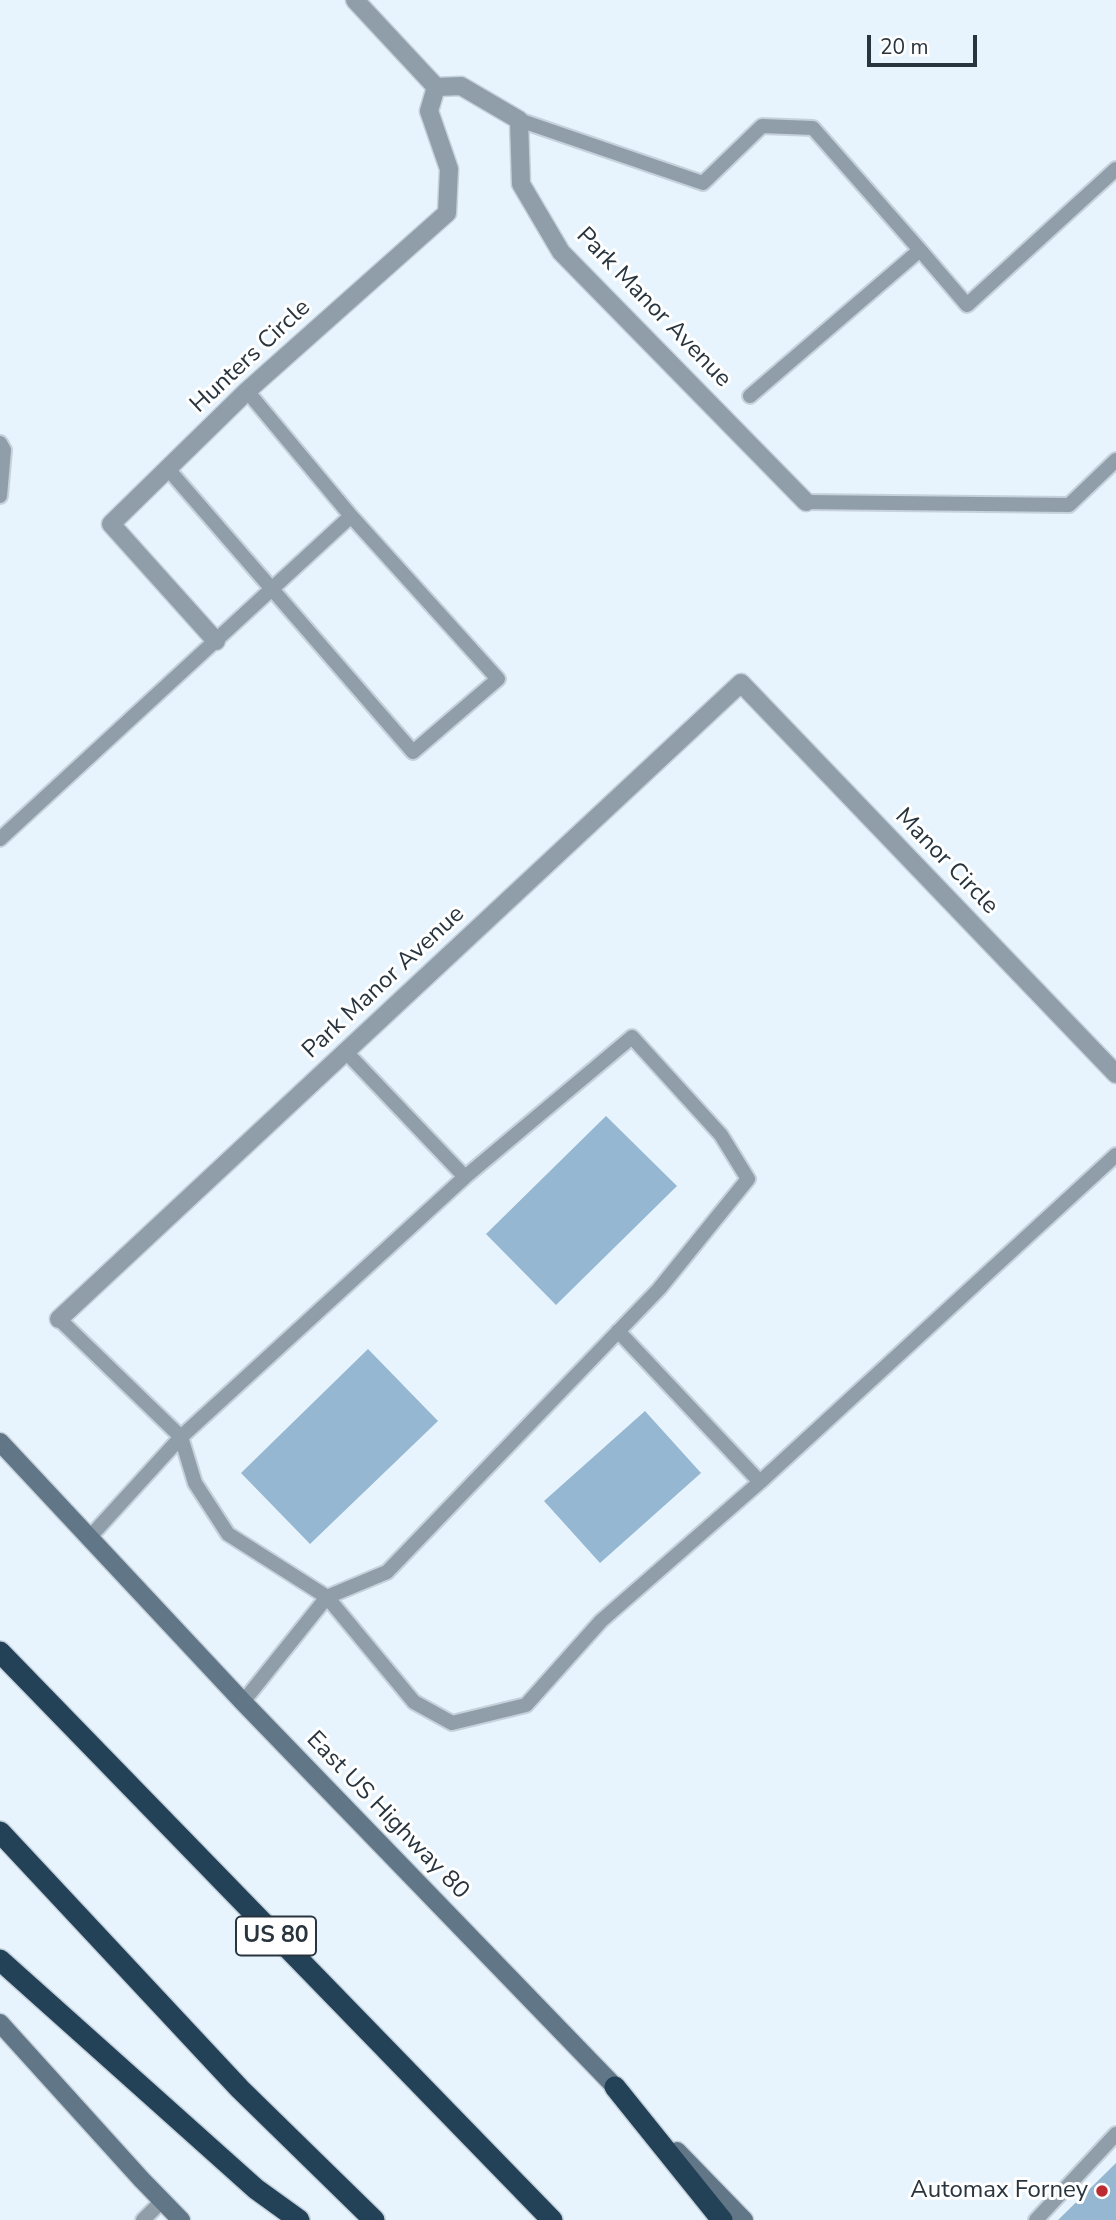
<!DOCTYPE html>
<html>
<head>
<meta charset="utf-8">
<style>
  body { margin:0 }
  #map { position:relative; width:1116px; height:2220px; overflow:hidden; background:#e7f4fe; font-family:"Nunito Sans",sans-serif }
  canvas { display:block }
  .scale { position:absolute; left:867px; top:35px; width:110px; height:32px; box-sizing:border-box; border:4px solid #28343e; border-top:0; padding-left:9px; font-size:21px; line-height:24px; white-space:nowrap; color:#28343e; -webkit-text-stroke:5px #fff; paint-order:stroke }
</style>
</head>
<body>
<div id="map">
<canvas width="1116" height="2220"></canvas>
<div class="scale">20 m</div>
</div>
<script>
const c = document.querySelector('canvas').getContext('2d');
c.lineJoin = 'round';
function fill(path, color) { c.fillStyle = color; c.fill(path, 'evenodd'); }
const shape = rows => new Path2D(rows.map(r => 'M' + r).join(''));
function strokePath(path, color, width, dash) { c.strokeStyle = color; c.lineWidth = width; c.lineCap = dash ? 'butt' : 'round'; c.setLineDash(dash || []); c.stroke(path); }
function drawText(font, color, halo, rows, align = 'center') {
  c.font = font + ' "Nunito Sans",sans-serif'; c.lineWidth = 6; c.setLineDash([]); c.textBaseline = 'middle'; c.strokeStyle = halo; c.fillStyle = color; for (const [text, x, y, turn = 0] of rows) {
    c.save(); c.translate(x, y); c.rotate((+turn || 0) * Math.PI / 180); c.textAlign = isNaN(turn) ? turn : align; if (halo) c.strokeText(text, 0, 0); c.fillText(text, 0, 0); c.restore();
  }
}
fill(shape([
  [606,1116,677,1186,556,1305,486,1234],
  [368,1349,438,1421,310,1544,241,1473],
  [645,1411,701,1473,600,1563,544,1501],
  [1116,2163,1116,2220,1058,2220]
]), '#95b7d1');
const lane = shape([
  [519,120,703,183,762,126,813,128,920,250,750,396],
  [920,250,967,305,1116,169],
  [0,443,4,450,0,496],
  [168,469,413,752,498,679,351,516],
  [806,502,1069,505,1116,460],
  [0,839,351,516,247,391],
  [632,1037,721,1135,748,1179,659,1289,387,1572,327,1597,228,1534,195,1483,181,1437,465,1177,632,1037],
  [346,1052,465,1177],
  [59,1319,181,1437,89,1538],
  [618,1331,760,1482],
  [243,1702,327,1597,414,1702,452,1723,526,1705,601,1621,760,1482,1116,1155],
  [143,2220,162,2201],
  [1036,2220,1116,2134]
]);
const street = shape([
  [355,0,436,87,461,86,519,120,521,184,561,252,806,502],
  [216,641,111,524,247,391,447,213,449,169,429,111,436,87],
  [59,1319,741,683,1116,1074]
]);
const secondary = shape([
  [0,1442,243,1702,623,2095],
  [0,2023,142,2180,181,2220],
  [677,2151,744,2220]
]);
const highway = shape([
  [0,1652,552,2220],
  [0,1832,240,2089,374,2220],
  [0,1960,256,2189,299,2220],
  [615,2087,722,2220]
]);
strokePath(lane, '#c5d1db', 18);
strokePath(street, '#c5d1db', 21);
strokePath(secondary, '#c5d1db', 21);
strokePath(highway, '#c5d1db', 24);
strokePath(lane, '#909eaa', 14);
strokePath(street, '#909eaa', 18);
strokePath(secondary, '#617687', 18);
strokePath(highway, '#234258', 21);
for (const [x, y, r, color] of [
  [1102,2191,7,"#bb2b2f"]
]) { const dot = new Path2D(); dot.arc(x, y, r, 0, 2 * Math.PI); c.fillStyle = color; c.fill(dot); strokePath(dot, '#fff', 2.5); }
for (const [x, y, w] of [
  [276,1936,80]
]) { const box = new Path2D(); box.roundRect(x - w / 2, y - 19.5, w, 39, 5); c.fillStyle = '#fff'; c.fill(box); strokePath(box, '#28343e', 2); }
drawText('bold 23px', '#28343e', null, [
  ["US 80",276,1936]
]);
drawText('24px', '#28343e', '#fff', [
  ["Park Manor Avenue",653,308,46],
  ["Hunters Circle",251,357,-43],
  ["Manor Circle",946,862,46],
  ["Park Manor Avenue",384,983,-43],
  ["East US Highway 80",387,1816,46]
]);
drawText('24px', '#28343e', '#fff', [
  ["Automax Forney",1088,2191]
], 'right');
</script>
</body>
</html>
